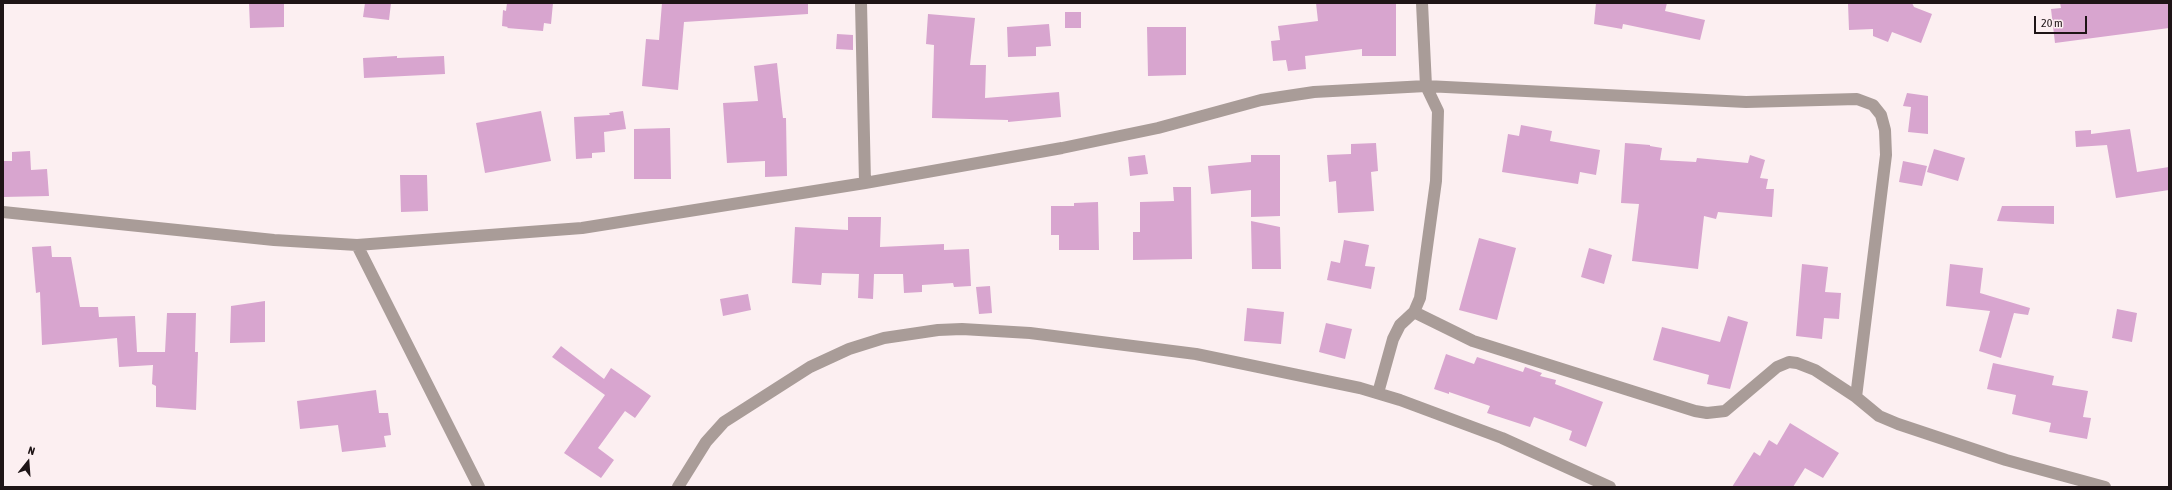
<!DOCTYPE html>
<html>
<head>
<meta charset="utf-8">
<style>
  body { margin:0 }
  #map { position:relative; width:2172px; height:490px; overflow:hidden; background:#fceff1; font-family:"Asap Condensed",sans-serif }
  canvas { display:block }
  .frame { position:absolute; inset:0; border:4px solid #1e1416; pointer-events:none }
  .north { position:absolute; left:8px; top:442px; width:40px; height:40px; -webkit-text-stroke:3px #fceff1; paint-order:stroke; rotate:17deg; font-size:11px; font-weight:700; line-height:16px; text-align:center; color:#1e1416 }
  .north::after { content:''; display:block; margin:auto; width:14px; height:18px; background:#1e1416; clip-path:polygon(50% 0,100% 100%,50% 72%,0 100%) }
  .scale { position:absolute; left:2034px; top:16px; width:53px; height:18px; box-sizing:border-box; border:2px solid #1e1416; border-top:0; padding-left:5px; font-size:12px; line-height:14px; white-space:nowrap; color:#1e1416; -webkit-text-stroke:3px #fceff1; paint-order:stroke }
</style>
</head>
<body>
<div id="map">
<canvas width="2172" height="490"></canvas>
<div class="frame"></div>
<div class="north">N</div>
<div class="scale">20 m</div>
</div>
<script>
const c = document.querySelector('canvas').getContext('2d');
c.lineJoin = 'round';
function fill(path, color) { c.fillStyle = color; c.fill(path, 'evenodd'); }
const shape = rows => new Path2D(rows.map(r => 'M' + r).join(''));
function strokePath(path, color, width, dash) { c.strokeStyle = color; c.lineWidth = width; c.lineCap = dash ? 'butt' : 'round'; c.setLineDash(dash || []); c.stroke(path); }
fill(shape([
  [249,3,284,3,284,27,250,28],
  [365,3,391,3,389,20,363,17],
  [507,3,553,3,551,24,544,23,543,31,507,28,508,27,502,26,503,10,506,11],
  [662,3,808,3,808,14,684,22,678,90,642,86,646,39,659,40],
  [1316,3,1396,3,1396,56,1362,56,1362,49,1305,56,1306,69,1288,71,1286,60,1273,61,1271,41,1280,40,1278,26,1318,21],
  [1596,3,1667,3,1665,11,1705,20,1700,40,1623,24,1622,29,1594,24],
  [1848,3,1912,3,1914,7,1932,14,1921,43,1892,32,1888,42,1873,36,1873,29,1849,30],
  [2060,3,2169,3,2169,28,2055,43,2051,9,2061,8],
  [1065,12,1081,12,1081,28,1065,28],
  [928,14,975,18,970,65,986,65,985,98,1059,92,1061,117,1008,122,1008,120,932,118,934,45,926,44],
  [1049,24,1051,46,1036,47,1036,56,1008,57,1007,27],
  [1147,27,1186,27,1186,75,1148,76],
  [837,34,853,35,853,50,836,49],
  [397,56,397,58,444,56,445,74,364,78,363,58],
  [777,63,783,118,786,118,787,176,765,177,765,161,727,163,723,103,758,101,754,66],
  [1907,93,1928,96,1928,134,1908,132,1911,107,1903,106],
  [541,111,551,161,485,173,476,123],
  [623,111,626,129,604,132,605,152,592,153,592,158,576,159,574,117,610,115,609,113],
  [1521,125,1552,131,1550,141,1600,150,1596,175,1580,172,1578,184,1502,172,1508,134,1519,136],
  [670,128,671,179,634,179,634,129],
  [2130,129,2137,172,2169,167,2169,190,2116,198,2107,145,2076,147,2075,131,2091,130,2091,134],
  [1376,143,1378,171,1371,172,1374,211,1338,213,1336,181,1329,182,1327,155,1351,154,1351,144],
  [1625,143,1650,145,1650,146,1662,148,1660,160,1696,162,1697,158,1748,163,1750,155,1765,160,1760,178,1768,179,1766,189,1774,189,1772,217,1718,212,1716,219,1704,216,1698,269,1632,261,1639,204,1621,203],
  [1934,149,1965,158,1958,181,1927,172],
  [30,151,31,170,47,169,49,196,3,197,3,161,12,161,12,152],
  [1145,155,1148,174,1130,176,1128,157],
  [1251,155,1280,155,1280,216,1251,217,1251,190,1211,194,1208,166,1251,162],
  [1903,161,1927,166,1922,186,1899,182],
  [400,175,427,175,428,211,401,212],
  [1173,187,1191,187,1192,259,1133,260,1133,232,1140,232,1140,202,1174,201],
  [1098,202,1099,250,1059,250,1059,235,1051,235,1051,206,1074,206,1074,203],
  [2002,206,2054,206,2054,224,1997,221],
  [848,217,881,217,880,247,944,244,944,250,969,249,971,286,954,287,953,283,922,285,922,292,904,293,903,274,874,274,873,299,858,298,859,274,822,273,821,285,792,283,795,227,848,230],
  [1251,221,1280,227,1281,269,1252,269],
  [1479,238,1516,248,1497,320,1459,310],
  [1344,240,1369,245,1365,266,1375,267,1371,289,1327,280,1331,261,1340,263],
  [51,246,52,257,71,257,80,307,98,307,99,317,135,316,137,352,165,352,167,313,196,313,195,352,198,352,196,410,156,407,156,386,152,384,153,365,119,367,117,338,42,345,40,292,36,293,32,247],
  [1589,248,1612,255,1604,284,1581,277],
  [1802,264,1828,267,1825,292,1841,293,1839,319,1824,318,1822,339,1796,336],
  [1950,264,1983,268,1980,293,2030,308,2028,315,2014,313,2001,358,1979,351,1990,311,1946,306],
  [990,286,992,313,979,314,976,287],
  [748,294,751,310,723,316,720,299],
  [265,301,265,342,230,343,231,306],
  [1247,308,1284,312,1281,344,1244,341],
  [2117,309,2137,313,2132,342,2112,338],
  [1728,316,1748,322,1730,389,1707,384,1709,375,1653,360,1662,327,1720,342],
  [1326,323,1352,329,1345,359,1319,352],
  [561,346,604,379,611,368,651,396,635,418,625,411,598,448,614,460,601,478,564,453,605,395,552,357],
  [1446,354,1474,364,1477,357,1523,372,1525,367,1542,373,1540,376,1556,380,1555,384,1603,402,1586,447,1569,440,1572,431,1534,417,1530,427,1487,413,1490,406,1449,392,1449,394,1434,389],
  [1993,363,2054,376,2052,385,2088,391,2083,417,2091,418,2087,439,2049,432,2051,423,2012,414,2016,395,1987,389],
  [376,390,379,413,388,413,391,435,384,436,386,447,342,452,338,425,300,429,297,401],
  [1790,423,1839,453,1823,478,1805,468,1793,487,1732,487,1754,452,1760,456,1769,440,1777,445]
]), '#d8a5cf');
strokePath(shape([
  [861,3,865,183],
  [3,212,274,240,357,245,582,228,865,183,1062,148,1158,128,1261,100,1314,92,1426,86,1746,102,1857,99,1873,105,1881,115,1885,130,1886,155,1856,397,1879,416,1898,424,2006,460,2105,487],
  [357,245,479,487],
  [1414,312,1473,341,1695,411,1707,413,1725,411,1777,367,1789,362,1797,363,1815,370,1856,397],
  [1378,393,1393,339,1400,325,1414,312,1420,298,1436,181,1438,111,1426,86,1422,3],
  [678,487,706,442,724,422,810,367,849,349,884,338,938,330,962,329,1030,333,1196,354,1360,388,1400,400,1502,438,1610,487]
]), '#a99c98', 12);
</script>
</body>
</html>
